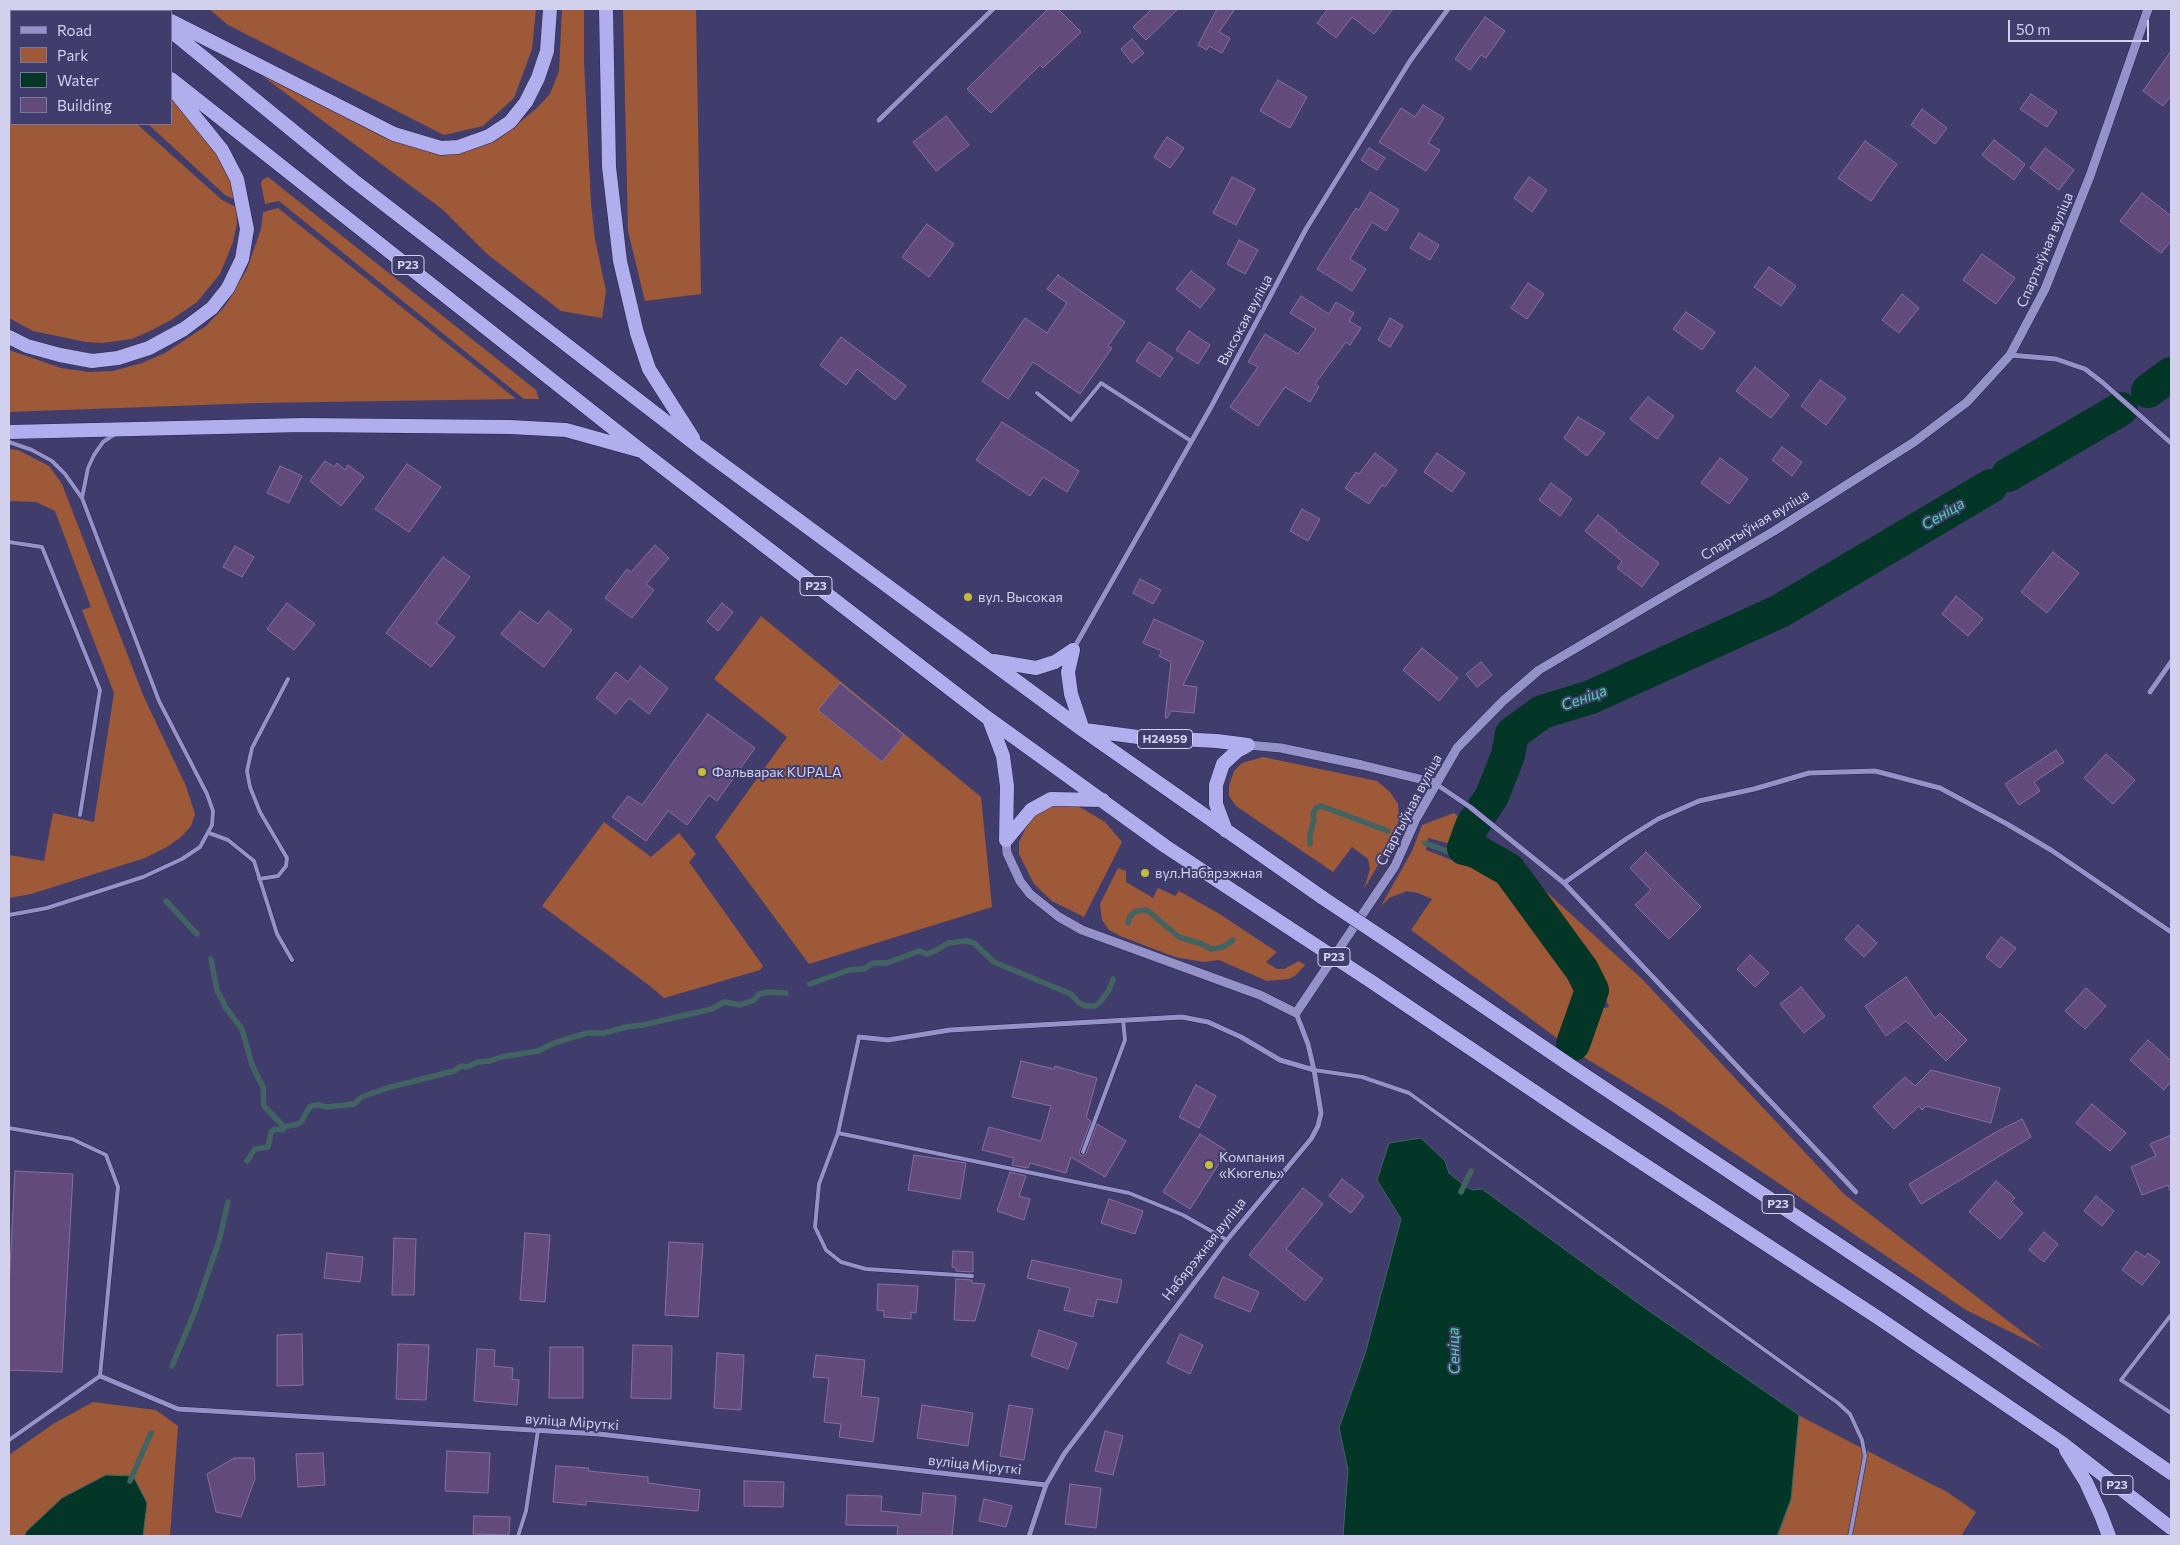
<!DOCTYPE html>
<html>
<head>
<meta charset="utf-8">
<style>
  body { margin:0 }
  #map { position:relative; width:2180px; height:1545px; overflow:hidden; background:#403d6c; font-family:Commissioner,sans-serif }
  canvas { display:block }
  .frame { position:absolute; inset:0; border:10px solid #d1d1ee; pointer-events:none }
  .legend { position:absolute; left:10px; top:10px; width:162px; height:115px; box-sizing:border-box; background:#403d6c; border:1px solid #7a78a0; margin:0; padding:6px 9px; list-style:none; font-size:15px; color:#d1d1ee }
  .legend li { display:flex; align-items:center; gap:10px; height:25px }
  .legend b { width:25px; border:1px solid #7a78a0 }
  .scale { position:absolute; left:2008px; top:20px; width:141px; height:22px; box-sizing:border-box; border:2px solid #d1d1ee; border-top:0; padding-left:6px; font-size:15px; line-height:18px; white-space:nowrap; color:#d1d1ee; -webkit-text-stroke:4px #403d6c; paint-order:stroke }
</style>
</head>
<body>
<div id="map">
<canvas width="2180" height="1545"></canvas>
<div class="frame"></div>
<ul class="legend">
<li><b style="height:6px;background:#9492c8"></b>Road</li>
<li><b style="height:14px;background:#9d5938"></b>Park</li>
<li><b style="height:14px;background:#033626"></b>Water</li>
<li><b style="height:14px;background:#624b7b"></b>Building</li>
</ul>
<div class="scale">50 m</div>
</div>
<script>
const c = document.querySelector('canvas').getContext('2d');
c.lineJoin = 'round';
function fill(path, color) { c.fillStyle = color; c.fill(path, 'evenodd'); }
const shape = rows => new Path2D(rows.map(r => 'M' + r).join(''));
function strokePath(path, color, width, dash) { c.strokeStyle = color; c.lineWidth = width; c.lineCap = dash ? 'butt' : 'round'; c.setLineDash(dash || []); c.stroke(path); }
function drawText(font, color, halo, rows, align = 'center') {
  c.font = font + ' Commissioner,sans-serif'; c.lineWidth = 4; c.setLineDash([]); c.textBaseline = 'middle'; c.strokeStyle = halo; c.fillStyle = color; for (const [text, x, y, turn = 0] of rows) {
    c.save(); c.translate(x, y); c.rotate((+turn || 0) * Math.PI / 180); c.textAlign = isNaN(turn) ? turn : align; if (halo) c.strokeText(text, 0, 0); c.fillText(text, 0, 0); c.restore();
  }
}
fill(shape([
  [209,9,536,9,532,49,514,98,483,126,444,135,228,25],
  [562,9,584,9,584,61,591,204,595,239,606,291,602,318,561,311,487,254,442,209,261,75,385,138,410,146,481,146,503,136,537,108,550,94,559,71],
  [623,9,696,9,701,294,645,301,628,231],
  [11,97,11,124,137,124,222,200,236,207,237,223,233,242,220,274,197,302,171,320,152,330,132,339,102,343,86,342,33,331,9,318,9,100],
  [171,100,185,110,200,128,225,167,234,189,234,199,225,195,148,124,171,124],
  [268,177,536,390,539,399,524,399,279,201,265,204,261,183,262,180],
  [278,208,516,399,257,403,9,412,9,350,61,368,89,372,113,371,142,363,165,353,206,326,225,306,247,269,261,229,263,212],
  [9,449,18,450,49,466,62,484,143,695,186,786,195,814,191,826,181,837,167,847,145,858,31,894,9,898,9,855,44,861,53,813,94,822,114,693,82,610,91,607,55,511,36,502,9,501],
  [761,616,981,797,992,907,809,964,715,837,787,737,714,679],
  [1263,757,1377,781,1390,792,1398,804,1399,821,1389,846,1364,889,1370,869,1368,859,1352,847,1333,872,1236,806,1229,796,1229,786,1234,771,1242,763],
  [1054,804,1075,805,1085,810,1105,822,1122,842,1084,917,1052,901,1034,884,1019,854,1019,842,1028,823,1038,812],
  [1454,813,1468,824,1460,840,1455,845,1428,838,1426,850,1477,870,1502,873,1536,921,1583,999,1566,1045,1411,930,1432,899,1418,893,1407,891,1389,898,1381,906,1412,851,1422,825],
  [604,822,651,857,679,833,696,854,689,862,763,966,760,970,664,998,650,986,542,906],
  [1486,839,1539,885,1642,979,1844,1194,2043,1348,1966,1310,1669,1109,1577,1053,1592,1011,1609,1007,1594,971,1512,865,1483,849],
  [1118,868,1126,871,1126,882,1153,898,1158,888,1175,896,1179,891,1218,913,1277,952,1266,962,1277,969,1284,969,1299,961,1305,965,1296,975,1289,979,1267,981,1219,960,1204,962,1175,957,1120,936,1109,930,1102,920,1100,904],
  [93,1402,156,1410,178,1426,170,1536,143,1536,147,1503,133,1476,106,1475,62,1498,27,1531,24,1536,9,1536,9,1455,53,1424],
  [1798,1415,1947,1492,1976,1512,1961,1536,1778,1536,1791,1500]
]), '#9d5938');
const water = shape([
  [1421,1138,1445,1161,1449,1173,1466,1187,1473,1190,1482,1189,1645,1308,1799,1415,1791,1499,1777,1536,1343,1536,1348,1470,1339,1428,1365,1354,1401,1219,1377,1180,1389,1143,1421,1138],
  [106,1475,133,1476,147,1503,143,1536,24,1536,27,1531,62,1498,106,1475]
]);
fill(water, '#033626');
strokePath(water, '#416462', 1);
strokePath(shape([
  [1425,843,1452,853,1464,848],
  [1310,844,1310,834,1314,820,1313,814,1316,808,1321,806,1388,831],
  [166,901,197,934],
  [1128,923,1130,916,1136,911,1147,910,1179,937,1202,944,1211,949,1223,947,1233,940],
  [211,959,217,990,226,1008,242,1029,252,1065,263,1087,264,1106,284,1127,298,1124,302,1121,307,1111,311,1106,319,1105,327,1107,354,1104,362,1097,387,1088,454,1071,461,1066,467,1067,478,1062,490,1061,501,1057,538,1051,554,1043,587,1033,604,1033,626,1027,643,1025,712,1009,724,1002,740,1005,754,1000,759,994,769,992,786,993],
  [810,984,849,970,864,969,873,963,887,963,919,951,927,954,937,950,948,943,966,941,974,943,994,962,1071,994,1079,1003,1085,1006,1095,1006,1101,1001,1109,990,1113,979],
  [247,1161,255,1149,268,1147,271,1132,275,1129,283,1130,284,1127],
  [1461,1192,1471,1171],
  [172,1366,195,1311,219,1241,228,1202],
  [130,1481,151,1433]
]), '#416462', 5.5);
strokePath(shape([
  [2148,391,2171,374],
  [2008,475,2121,409],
  [1573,1044,1592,990,1582,970,1509,870,1476,851,1464,848,1472,826,1492,796,1508,755,1512,734,1542,712,1591,697,1780,611,1991,486]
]), '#033626', 34);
const building = shape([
  [1048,9,1058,9,1081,32,1043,68,1040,65,991,113,967,89,1048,9],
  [1152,9,1178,9,1146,40,1133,27,1152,9],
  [1217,9,1235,9,1219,32,1230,38,1222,53,1209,46,1207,50,1198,45,1217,9],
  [1328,9,1393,9,1374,34,1352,17,1336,38,1317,23,1328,9],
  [1485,17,1505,31,1486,58,1481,55,1470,70,1455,59,1485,17],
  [1132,39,1144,53,1132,63,1121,49,1132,39],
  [2171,51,2171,96,2163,106,2143,91,2171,51],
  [1278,80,1307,97,1290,128,1260,111,1278,80],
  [2031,94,2057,112,2047,127,2020,109,2031,94],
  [1423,105,1444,118,1428,143,1440,150,1426,171,1379,142,1401,108,1415,117,1423,105],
  [1922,109,1947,128,1935,144,1911,125,1922,109],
  [946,116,969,145,936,171,913,142,946,116],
  [1167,137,1184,148,1170,168,1154,157,1167,137],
  [1994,140,2025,164,2014,180,1982,155,1994,140],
  [1865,141,1897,164,1871,201,1838,178,1865,141],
  [1369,148,1385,158,1377,170,1361,160,1369,148],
  [2045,148,2074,170,2059,190,2030,168,2045,148],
  [1232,177,1255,189,1236,225,1213,213,1232,177],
  [1529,177,1547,190,1532,212,1514,198,1529,177],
  [1370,192,1399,210,1386,231,1372,222,1355,250,1350,259,1366,269,1352,291,1317,269,1356,208,1359,210,1370,192],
  [2142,193,2171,216,2171,241,2161,253,2120,221,2142,193],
  [927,224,954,244,929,277,902,257,927,224],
  [1419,233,1439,245,1430,260,1410,248,1419,233],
  [1239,240,1258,250,1245,274,1227,264,1239,240],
  [1982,254,2015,278,1996,304,1963,280,1982,254],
  [1769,267,1796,286,1781,306,1754,287,1769,267],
  [1191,271,1215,289,1200,308,1176,289,1191,271],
  [1058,275,1125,322,1108,346,1112,348,1080,394,1033,362,1008,399,982,381,1025,318,1047,333,1067,303,1047,289,1058,275],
  [1528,283,1544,294,1527,319,1511,308,1528,283],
  [1902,294,1919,308,1899,333,1882,320,1902,294],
  [1301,296,1329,314,1336,302,1354,313,1349,321,1361,328,1350,345,1346,342,1315,384,1319,387,1310,402,1285,387,1258,426,1230,407,1258,367,1248,362,1265,334,1298,354,1316,329,1290,313,1301,296],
  [1686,312,1715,332,1702,350,1673,329,1686,312],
  [1390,318,1403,326,1390,347,1378,340,1390,318],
  [1189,331,1210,345,1198,364,1176,350,1189,331],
  [841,337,906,386,895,400,857,369,846,385,820,365,841,337],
  [1149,342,1173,358,1160,377,1136,361,1149,342],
  [1755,367,1789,395,1771,418,1736,391,1755,367],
  [1820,380,1846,398,1826,425,1801,406,1820,380],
  [1648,397,1674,416,1657,439,1630,419,1648,397],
  [1578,417,1605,433,1587,456,1564,438,1578,417],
  [1002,422,1079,471,1067,492,1043,477,1030,496,976,460,1002,422],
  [1782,447,1802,462,1792,476,1772,460,1782,447],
  [1375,453,1397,470,1385,487,1382,485,1369,504,1345,488,1356,472,1359,474,1375,453],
  [1437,453,1465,473,1452,492,1424,472,1437,453],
  [1720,458,1748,479,1729,504,1701,483,1720,458],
  [325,461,334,467,337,463,345,470,348,465,364,477,341,506,310,481,325,461],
  [407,464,441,487,409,532,375,509,407,464],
  [280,466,302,476,289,503,267,493,280,466],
  [1551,483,1572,499,1560,516,1539,500,1551,483],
  [1302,509,1320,519,1308,541,1290,531,1302,509],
  [1598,515,1617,530,1616,531,1659,563,1642,587,1617,568,1622,561,1585,531,1598,515],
  [655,545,669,558,646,584,654,590,632,618,605,598,627,569,631,572,655,545],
  [235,546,254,557,242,577,223,567,235,546],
  [2053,552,2079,573,2047,613,2021,592,2053,552],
  [443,557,470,577,436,623,455,637,431,667,386,633,443,557],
  [1140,579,1161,590,1153,604,1133,593,1140,579],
  [1956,596,1983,619,1968,636,1942,614,1956,596],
  [287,603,315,624,294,650,267,629,287,603],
  [722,603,733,612,718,631,707,621,722,603],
  [520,611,538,624,548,611,572,630,544,667,501,634,520,611],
  [1154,619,1204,642,1183,685,1197,687,1194,713,1171,711,1167,718,1165,718,1171,662,1159,656,1162,651,1143,643,1154,619],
  [1422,648,1458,678,1439,701,1403,670,1422,648],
  [1481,662,1492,675,1477,687,1466,674,1481,662],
  [640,666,668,688,649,714,629,698,616,714,596,698,616,672,628,682,640,666],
  [840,683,904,735,882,762,818,710,840,683],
  [708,714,755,748,717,801,709,795,687,825,668,811,646,841,612,817,628,796,642,805,708,714],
  [2056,750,2064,762,2034,782,2040,791,2019,805,2005,784,2056,750],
  [2106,754,2135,780,2113,804,2084,778,2106,754],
  [1646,852,1701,907,1669,939,1635,905,1651,890,1630,868,1646,852],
  [1858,925,1877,943,1864,957,1845,939,1858,925],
  [2001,937,2016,948,2000,968,1986,957,2001,937],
  [1750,955,1769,973,1755,987,1737,969,1750,955],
  [1906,977,1935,1018,1940,1013,1967,1040,1946,1061,1906,1021,1886,1036,1865,1006,1906,977],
  [1801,987,1825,1016,1804,1033,1780,1004,1801,987],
  [2086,988,2106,1006,2085,1029,2065,1011,2086,988],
  [2148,1040,2171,1061,2171,1081,2164,1090,2130,1060,2148,1040],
  [1021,1061,1054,1069,1055,1066,1097,1078,1086,1118,1091,1121,1079,1153,1082,1156,1086,1154,1097,1124,1126,1141,1105,1177,1071,1157,1066,1173,1030,1163,1028,1168,1012,1165,1014,1158,982,1150,989,1127,1041,1141,1051,1106,1012,1097,1021,1061],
  [1931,1070,2000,1088,1991,1123,1926,1106,1922,1110,1919,1106,1894,1129,1873,1107,1905,1077,1915,1086,1931,1070],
  [1196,1085,1216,1096,1199,1128,1179,1117,1196,1085],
  [2092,1104,2126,1133,2110,1151,2076,1123,2092,1104],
  [2022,1119,2031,1137,1921,1204,1909,1184,1998,1131,2022,1119],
  [1200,1134,1227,1151,1190,1209,1163,1192,1200,1134],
  [2171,1135,2171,1193,2168,1185,2142,1195,2131,1167,2156,1156,2150,1144,2171,1135],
  [914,1155,966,1163,960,1199,908,1190,914,1155],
  [15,1171,73,1174,62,1372,9,1370,9,1287,15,1171],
  [1010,1172,1026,1176,1019,1196,1030,1199,1024,1220,997,1211,1010,1172],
  [1342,1179,1364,1196,1351,1213,1329,1196,1342,1179],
  [1996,1181,2015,1198,2011,1202,2023,1213,2000,1239,1969,1212,1996,1181],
  [1303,1188,1323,1204,1286,1249,1323,1279,1305,1301,1249,1255,1303,1188],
  [2096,1196,2114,1211,2102,1226,2084,1211,2096,1196],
  [1109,1199,1143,1211,1135,1234,1101,1223,1109,1199],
  [2044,1232,2058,1244,2044,1262,2029,1250,2044,1232],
  [525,1233,550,1235,545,1302,520,1300,525,1233],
  [394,1238,416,1239,414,1295,392,1295,394,1238],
  [669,1242,703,1244,698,1317,665,1315,669,1242],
  [953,1251,973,1252,973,1272,956,1271,956,1268,952,1267,953,1251],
  [2136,1251,2145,1257,2148,1253,2160,1262,2142,1285,2122,1270,2136,1251],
  [327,1253,363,1257,360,1282,324,1278,327,1253],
  [1032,1260,1122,1280,1117,1303,1097,1299,1093,1317,1064,1310,1070,1288,1027,1278,1032,1260],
  [1223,1277,1259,1292,1250,1312,1214,1297,1223,1277],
  [956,1279,972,1280,972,1283,985,1284,975,1321,954,1320,956,1279],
  [878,1284,918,1286,916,1313,911,1312,911,1319,884,1317,884,1311,877,1310,878,1284],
  [1039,1330,1077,1343,1068,1369,1031,1356,1039,1330],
  [302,1334,303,1385,277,1386,277,1335,302,1334],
  [1180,1334,1203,1345,1190,1374,1167,1363,1180,1334],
  [398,1344,429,1345,426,1400,396,1399,398,1344],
  [633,1345,672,1346,671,1399,631,1398,633,1345],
  [550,1347,583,1347,583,1398,549,1398,550,1347],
  [477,1349,495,1350,494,1366,513,1368,512,1379,519,1380,517,1405,474,1401,477,1349],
  [717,1353,744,1355,741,1410,714,1408,717,1353],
  [816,1355,865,1360,861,1396,879,1398,873,1442,839,1437,841,1424,824,1422,829,1378,813,1377,816,1355],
  [922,1405,973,1413,968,1446,917,1438,922,1405],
  [1009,1405,1033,1409,1024,1460,1000,1456,1009,1405],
  [1105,1431,1123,1436,1113,1475,1095,1471,1105,1431],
  [447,1451,490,1453,488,1493,445,1491,447,1451],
  [323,1453,325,1485,298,1487,296,1454,323,1453],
  [234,1458,254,1458,255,1479,241,1517,216,1512,207,1474,234,1458],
  [556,1466,589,1468,588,1471,648,1477,648,1483,700,1490,698,1511,586,1501,586,1505,553,1502,556,1466],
  [744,1481,784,1482,783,1507,744,1506,744,1481],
  [1070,1484,1101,1488,1096,1528,1065,1524,1070,1484],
  [923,1493,956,1496,952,1536,897,1536,898,1526,846,1525,847,1495,882,1496,881,1511,921,1515,923,1493],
  [984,1499,1012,1506,1006,1527,979,1521,984,1499],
  [474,1516,510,1517,509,1535,473,1534,474,1516]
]);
fill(building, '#624b7b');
strokePath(building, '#866fa1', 1);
const service = shape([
  [1037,393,1071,420,1101,383,1191,441],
  [9,442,32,450,52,461,65,474,82,498,159,701,207,794,213,811,212,825,200,847,182,859,143,877,47,908,9,915],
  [82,498,88,468,94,455,103,442,115,434],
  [9,542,42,547,100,690,80,815],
  [209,833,228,840,254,861,277,934,292,960],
  [259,879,278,876,286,866,287,858,260,812,250,787,247,771,252,748,288,679],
  [859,1037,838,1133,1129,1193,1183,1215,1227,1240],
  [1314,1070,1362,1077,1409,1093,1838,1403,1850,1414,1862,1440,1865,1456,1850,1536],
  [9,1128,72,1139,106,1155,118,1187,100,1376,9,1440],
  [838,1133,819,1184,815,1227,826,1250,841,1262,866,1269,972,1276],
  [1083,1152,1125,1040,1123,1020],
  [2171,1315,2121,1380,2171,1413],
  [518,1536,526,1511,538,1430]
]);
const minor = shape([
  [879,120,993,9],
  [2010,355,2056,359,2085,369,2102,382,2171,443],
  [1074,648,1211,407,1306,229,1410,61,1448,9],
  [2150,692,2171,662],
  [1436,784,1470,807,1564,883,1856,1192],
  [1564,883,1626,839,1658,819,1699,801,1754,789,1809,773,1875,771,1940,788,2007,824,2051,850,2171,932],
  [859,1037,888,1040,950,1030,1182,1017,1208,1022,1241,1037,1280,1060,1314,1070],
  [100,1376,178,1409,599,1434,1046,1485],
  [1029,1536,1046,1485,1064,1454,1227,1240,1311,1139,1318,1126,1321,1113,1314,1070,1308,1044,1296,1013]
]);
const tertiary = shape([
  [1248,745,1281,748,1362,765,1436,783],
  [1006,840,1007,853,1020,881,1030,894,1059,917,1082,930,1260,995,1296,1013,1395,866,1416,819,1457,748,1503,701,1539,670,1774,531,1914,442,1967,402,2010,355,2045,289,2090,176,2148,9]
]);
const trunk = shape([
  [148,9,153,11],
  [606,9,609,167,620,261,637,333,649,369,693,438],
  [19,11,21,9],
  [171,21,394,134,441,148,458,147,489,136,510,122,526,102,538,78,547,51,550,9],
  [171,31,353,180,699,447,1083,730,1323,898],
  [9,68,11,66],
  [171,79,643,452,989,719,1165,846,1300,935],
  [9,337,27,346,60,355,92,361,118,358,149,348,184,329,212,308,228,288,242,259,247,229,237,179,222,150,171,87],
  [9,432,303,425,510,427,566,430,638,450],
  [1073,650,1068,672,1071,694,1083,730],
  [994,661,1036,668,1055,662,1073,650],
  [989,719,1003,756,1007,786,1006,840],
  [1085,730,1138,737,1217,741,1248,745],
  [1226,831,1216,804,1216,785,1223,764,1237,751,1248,745],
  [1006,840,1031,810,1051,799,1103,800],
  [1392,944,1571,1066,1905,1289,2171,1473],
  [1369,980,1584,1125,1880,1319,2062,1443,2171,1528],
  [2066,1450,2086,1482,2101,1515,2109,1536]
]);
strokePath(service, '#28224f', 5);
strokePath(minor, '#28224f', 6);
strokePath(tertiary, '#28224f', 10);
strokePath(trunk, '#28224f', 15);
strokePath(service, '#9492c8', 4);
strokePath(minor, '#9492c8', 5);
strokePath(tertiary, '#9492c8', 9);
strokePath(trunk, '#b0aeed', 14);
const trunkBridge = shape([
  [76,11,79,9],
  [1323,898,1392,944],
  [1300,935,1369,980]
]);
strokePath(trunkBridge, '#28224f', 15, []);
strokePath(trunkBridge, '#b0aeed', 14);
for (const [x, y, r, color] of [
  [968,597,5,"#c5bc3d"],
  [702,772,5,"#c5bc3d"],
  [1145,873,5,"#c5bc3d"],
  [1209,1165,5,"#c5bc3d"]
]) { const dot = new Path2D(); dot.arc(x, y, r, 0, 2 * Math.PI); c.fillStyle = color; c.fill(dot); strokePath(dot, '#403d6c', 2); }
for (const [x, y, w] of [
  [408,265,32],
  [816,586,32],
  [1165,739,55],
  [1334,957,32],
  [1778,1204,32],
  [2117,1485,32]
]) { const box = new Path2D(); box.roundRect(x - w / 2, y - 9.5, w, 19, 4); c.fillStyle = '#403d6c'; c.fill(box); strokePath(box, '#d1d1ee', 1); }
drawText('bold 12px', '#d1d1ee', null, [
  ["Р23",408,265],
  ["Р23",816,586],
  ["Н24959",1165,739],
  ["Р23",1334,957],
  ["Р23",1778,1204],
  ["Р23",2117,1485]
]);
drawText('14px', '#d1d1ee', '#403d6c', [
  ["Спартыўная вуліца",2045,250,-67],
  ["Высокая вуліца",1245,320,-62],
  ["Спартыўная вуліца",1755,525,-31],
  ["Спартыўная вуліца",1409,810,-62],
  ["Набярэжная вуліца",1204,1249,-52],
  ["вуліца Міруткі",572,1422,4],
  ["вуліца Міруткі",975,1465,6]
]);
drawText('14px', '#d1d1ee', '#403d6c', [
  ["вул. Высокая",978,597],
  ["Фальварак KUPALA",712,772],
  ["вул.Набярэжная",1155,873],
  ["Компания",1219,1157],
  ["«Кюгель»",1219,1173]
], 'left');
drawText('italic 15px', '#4bdaa7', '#403d6c', [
  ["Сеніца",1943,514,-31],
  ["Сеніца",1584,698,-20],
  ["Сеніца",1454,1351,-92]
]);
</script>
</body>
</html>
